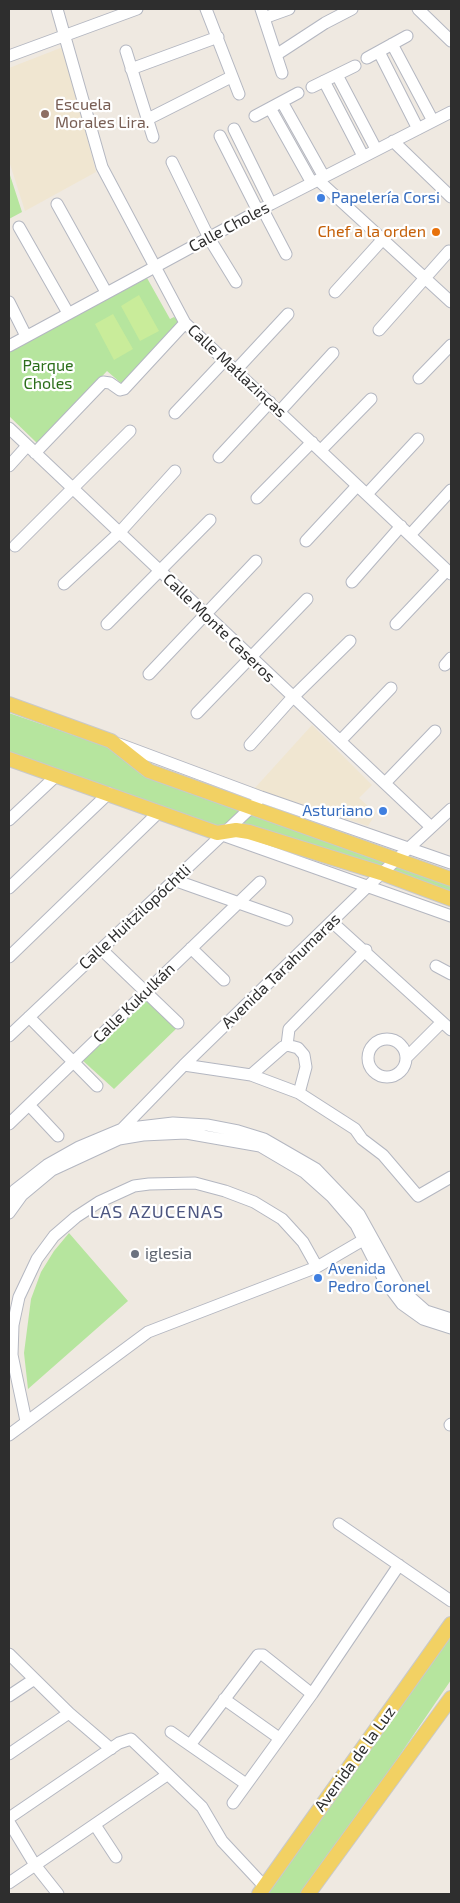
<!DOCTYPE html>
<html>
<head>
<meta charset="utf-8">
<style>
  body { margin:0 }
  #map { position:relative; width:460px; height:1903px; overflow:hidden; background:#efe9e1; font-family:"Exo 2",sans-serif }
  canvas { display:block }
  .frame { position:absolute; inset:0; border:10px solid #2e2e2e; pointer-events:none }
</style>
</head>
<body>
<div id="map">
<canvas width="460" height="1903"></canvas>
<div class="frame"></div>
</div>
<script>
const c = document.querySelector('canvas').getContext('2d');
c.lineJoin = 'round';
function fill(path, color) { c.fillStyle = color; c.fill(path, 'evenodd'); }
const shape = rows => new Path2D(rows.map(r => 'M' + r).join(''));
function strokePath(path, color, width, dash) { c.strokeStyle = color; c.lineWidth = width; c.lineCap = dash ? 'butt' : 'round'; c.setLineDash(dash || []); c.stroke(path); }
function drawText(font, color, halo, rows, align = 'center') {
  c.font = font + ' "Exo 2",sans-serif'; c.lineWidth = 4.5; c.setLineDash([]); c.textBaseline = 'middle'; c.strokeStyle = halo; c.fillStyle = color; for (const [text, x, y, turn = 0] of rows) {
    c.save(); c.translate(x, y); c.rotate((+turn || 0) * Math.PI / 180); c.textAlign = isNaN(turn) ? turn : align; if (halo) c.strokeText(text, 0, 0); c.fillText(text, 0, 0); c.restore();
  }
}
fill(shape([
  [63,47,96,172,25,211,9,161,9,68],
  [312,725,372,785,359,798,376,813,368,826,254,789]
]), '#f0e6d1');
fill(shape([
  [9,172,22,212,9,219],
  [147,278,170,319,174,317,181,323,122,384,107,371,38,444,9,416,9,352],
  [9,713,102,745,451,883,451,898,221,828,9,752],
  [146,996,179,1026,114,1089,81,1059],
  [69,1233,128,1301,28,1389,24,1353,31,1299,41,1272,54,1251],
  [451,1629,451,1680,305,1894,264,1894]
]), '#b6e59e');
fill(shape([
  [139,295,159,331,140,341,121,306],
  [113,314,133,349,114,360,95,324]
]), '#c9ec9a');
const minor = shape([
  [57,9,102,167,185,323,451,574],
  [206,9,239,94],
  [261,9,282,73],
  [418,9,451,41],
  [264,18,289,9],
  [392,44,433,121],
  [126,51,153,137],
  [379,52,418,129],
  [276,55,325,23,352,9],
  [9,56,137,9],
  [367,58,407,36],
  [131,69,218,37],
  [337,75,376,149],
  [324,81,363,156],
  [312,87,355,66],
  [282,102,324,177],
  [270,108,312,183],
  [255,116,298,93],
  [146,120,231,77],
  [234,129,271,204],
  [220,136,258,211],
  [393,141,451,197],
  [172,162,209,238,236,282],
  [318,180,451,302],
  [57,204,106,292],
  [262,208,286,254],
  [19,227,68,313],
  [335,292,383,239],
  [9,302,26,336],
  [379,330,449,251],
  [9,346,271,204,451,112],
  [236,370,288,314],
  [419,378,451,345],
  [280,411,333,353],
  [175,413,225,360],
  [9,428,430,826],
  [321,450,371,399],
  [35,453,103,382,110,383,120,390,124,389,185,323],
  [219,457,270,402],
  [9,466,27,446],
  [367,494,418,439],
  [257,498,312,442],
  [410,535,451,490],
  [306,541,357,486],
  [15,546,130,431],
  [352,582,401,526],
  [64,584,119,533,175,471],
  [107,624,210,520],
  [396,624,447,570],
  [445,665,451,658],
  [149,674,256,561],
  [197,713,307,599],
  [341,740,391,688],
  [119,744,261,797,451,863],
  [250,745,292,698,350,641],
  [385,783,435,731],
  [9,820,56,776],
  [217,833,451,916],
  [174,880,287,920],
  [9,888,109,793],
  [332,922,451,1030],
  [191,948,224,980],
  [102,950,178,1023],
  [9,957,159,812],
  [436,966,451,974],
  [29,1017,97,1086],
  [9,1036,257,802],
  '368 1058a19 19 0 1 1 38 0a19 19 0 1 1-38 0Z',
  [287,1045,289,1029,366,950],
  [407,1057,442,1022],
  [184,1065,251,1075,299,1093,355,1129,362,1139,383,1155,418,1196,451,1177],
  [251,1075,283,1047,287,1045,298,1048,304,1055,306,1067,299,1093],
  [29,1105,58,1136],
  [9,1124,260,882],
  [121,1130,184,1065,368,886,451,809],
  [9,1199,15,1190,47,1165,79,1147,122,1129,173,1123,207,1125,238,1131,264,1139,316,1169,359,1214,400,1288,426,1311,451,1319],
  [9,1213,22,1195,52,1170,119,1139,143,1135,186,1133,260,1146,304,1172,332,1197,356,1225,384,1280,402,1304,423,1319,451,1328],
  [26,1421,12,1355,13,1325,19,1297,37,1259,54,1236,76,1217,99,1202,134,1186,149,1184,195,1183,225,1191,254,1202,282,1219,303,1242,317,1267],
  [450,1425,451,1424],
  [9,1435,148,1332,317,1267,370,1236],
  [339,1524,451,1601],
  [9,1654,69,1713,111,1749],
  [9,1696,33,1680],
  [224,1699,279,1738],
  [171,1732,246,1784],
  [190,1745,258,1655,263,1655,312,1694],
  [9,1754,69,1713],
  [233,1803,312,1694,399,1565],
  [9,1818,119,1743,131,1739,202,1807,222,1841,264,1886],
  [9,1822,35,1865,58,1894],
  [95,1825,116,1857],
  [9,1883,167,1775]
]);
const major = shape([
  [9,704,111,741,149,771,451,879],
  [9,759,217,833,236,830,249,832,381,873,451,899],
  [259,1894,451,1624],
  [308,1894,451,1698]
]);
strokePath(minor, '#b4b7c1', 13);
strokePath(major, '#c9c9c9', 16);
strokePath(minor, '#fff', 11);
strokePath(major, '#f2d163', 14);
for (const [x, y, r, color] of [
  [45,114,5,"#8d6e63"],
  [321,198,5,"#3f7fe0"],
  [436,232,5,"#e8710a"],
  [383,811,5,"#3f7fe0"],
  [135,1254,5,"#6b7280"],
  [318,1278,5,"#3f7fe0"]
]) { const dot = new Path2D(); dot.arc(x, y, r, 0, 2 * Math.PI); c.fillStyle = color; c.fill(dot); strokePath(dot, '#fff', 2); }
drawText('16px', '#785e54', '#fff', [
  ["Escuela",55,105],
  ["Morales Lira.",55,123]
], 'left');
drawText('16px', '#366cbe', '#fff', [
  ["Papelería Corsi",331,198],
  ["Asturiano",373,811,"right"],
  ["Avenida",328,1269],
  ["Pedro Coronel",328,1287]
], 'left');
drawText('16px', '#2e2e2e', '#fff', [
  ["Calle Choles",229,227,-28],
  ["Calle Matlazincas",237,371,43],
  ["Calle Monte Caseros",219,628,44],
  ["Calle Huitzilopóchtli",135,917,-43],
  ["Avenida Tarahumaras",281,971,-44],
  ["Calle Kukulkán",134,1003,-44],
  ["Avenida de la Luz",355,1759,-54]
]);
drawText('16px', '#c56008', '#fff', [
  ["Chef a la orden",426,232]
], 'right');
drawText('16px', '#2c6e1b', '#fff', [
  ["Parque",48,366],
  ["Choles",48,384]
]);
drawText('16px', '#5b616d', '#fff', [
  ["iglesia",145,1254]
], 'left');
c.letterSpacing = '1px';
drawText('18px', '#4d5680', '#fff', [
  ["LAS AZUCENAS",157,1212]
]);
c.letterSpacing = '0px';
</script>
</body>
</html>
